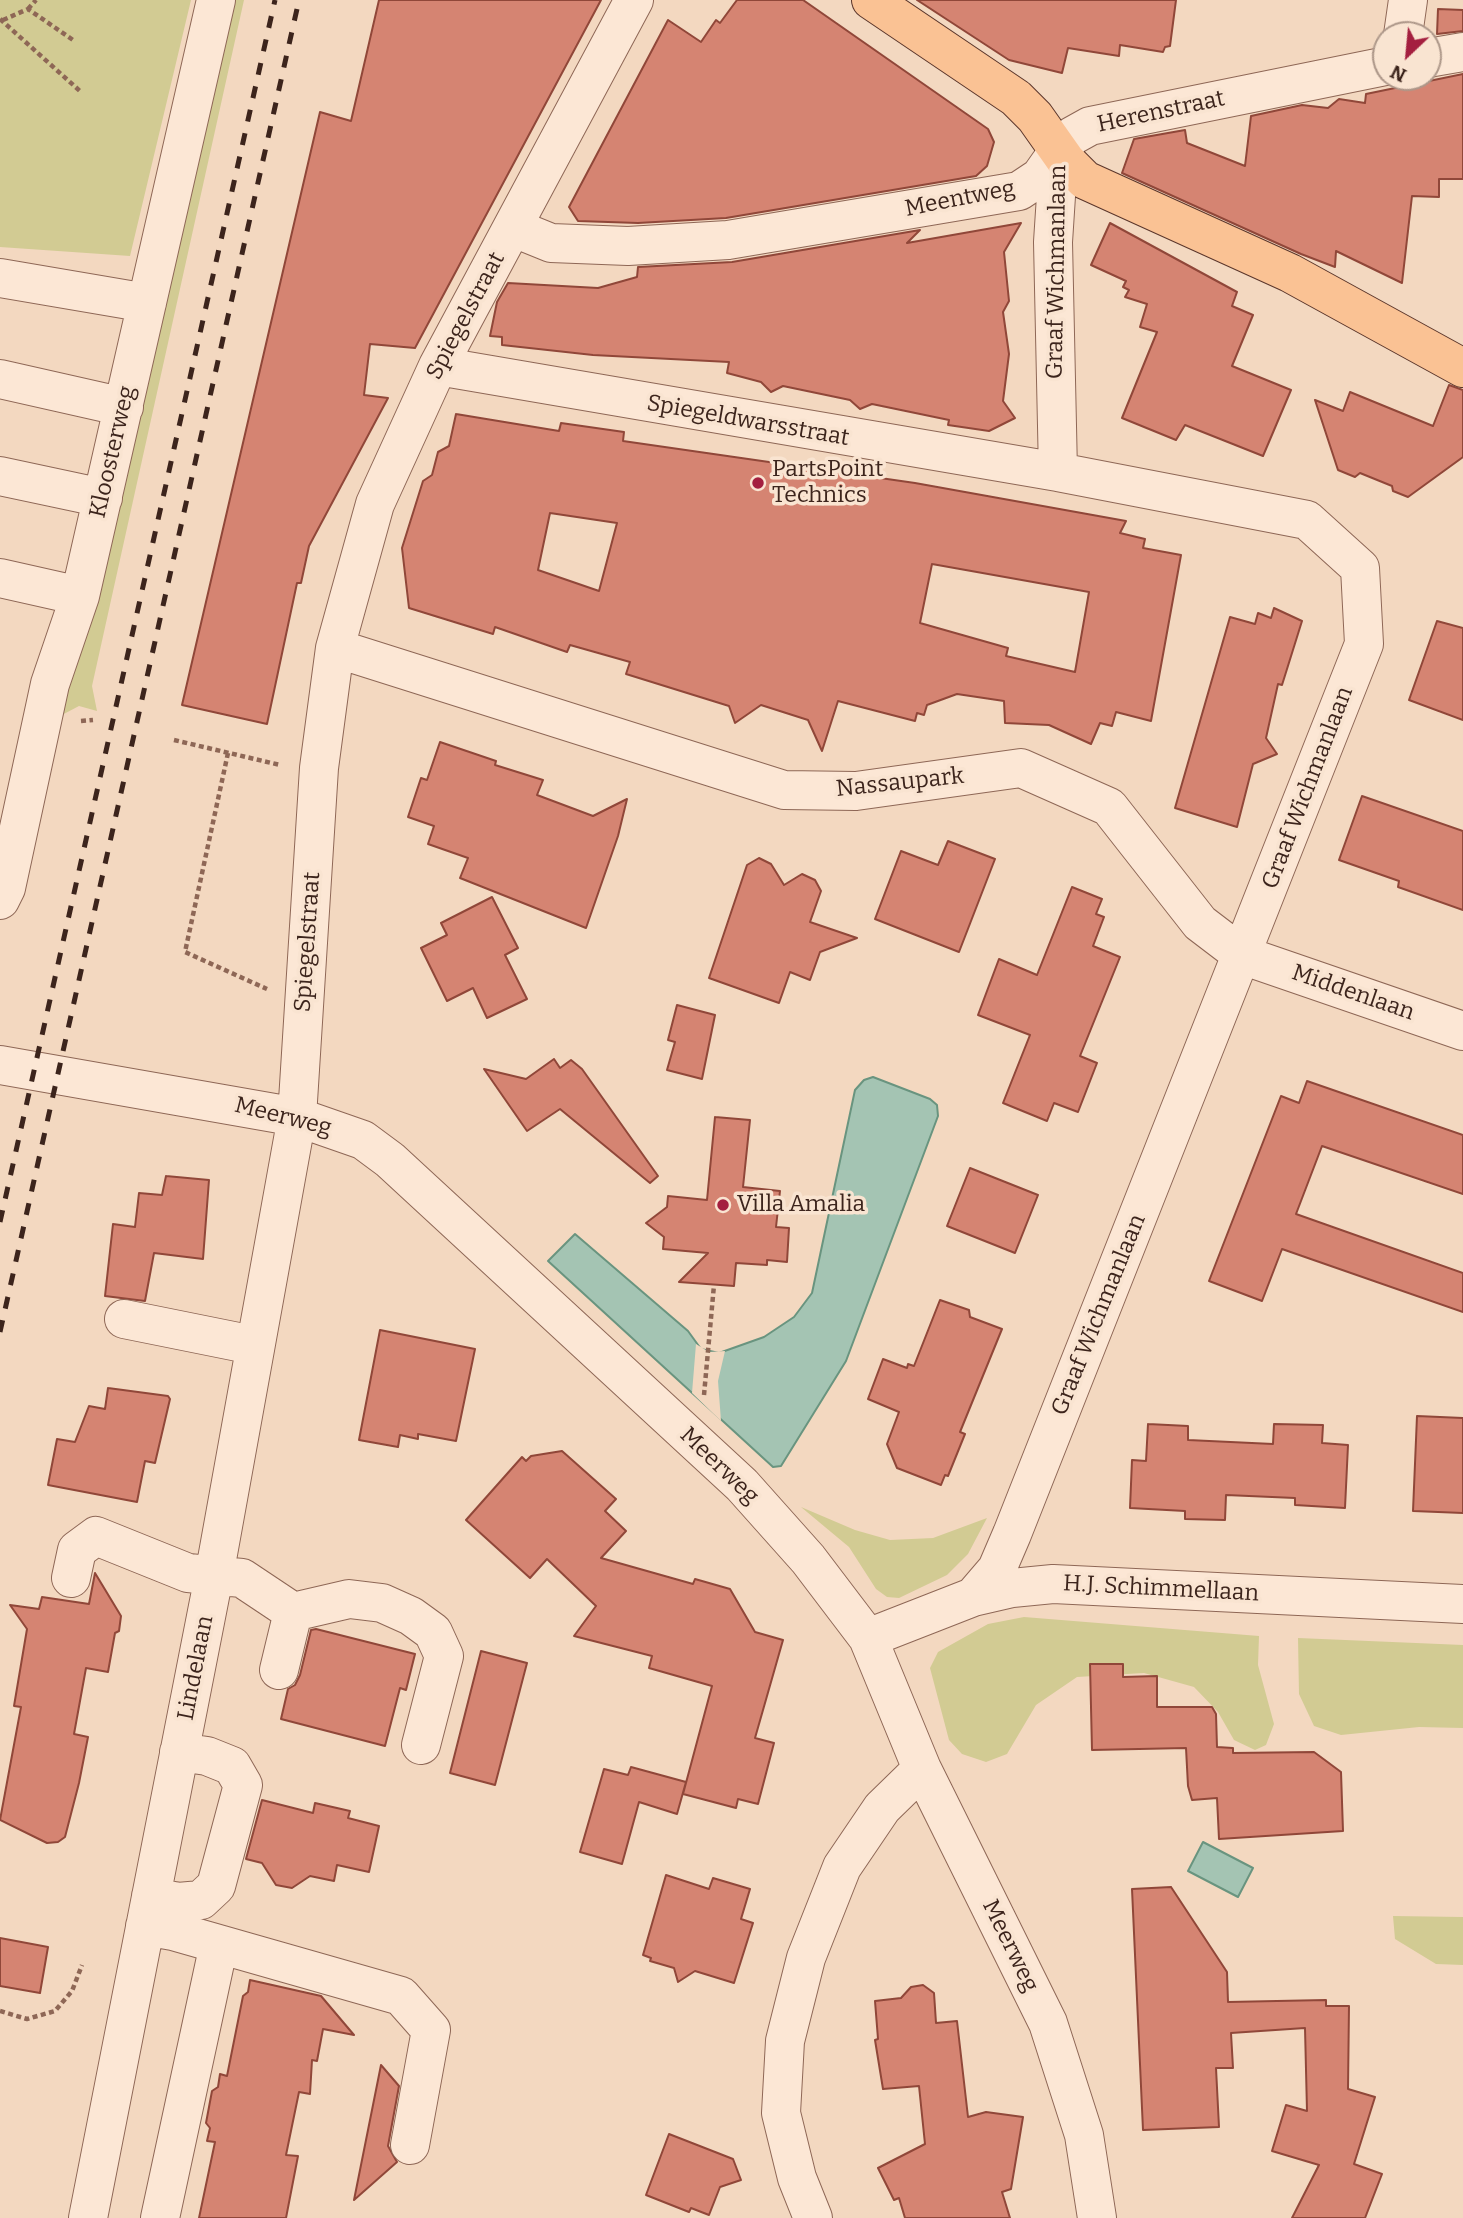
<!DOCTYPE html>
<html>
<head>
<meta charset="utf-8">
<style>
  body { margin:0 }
  #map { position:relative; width:1463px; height:2218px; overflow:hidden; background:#f3d8c0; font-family:Bitter,serif }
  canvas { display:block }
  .north { position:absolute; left:1372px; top:21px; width:70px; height:70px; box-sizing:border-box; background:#f9e4d1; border:2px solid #ad9789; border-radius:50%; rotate:206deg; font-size:19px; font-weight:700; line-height:28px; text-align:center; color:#3c241c }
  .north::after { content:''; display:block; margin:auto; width:24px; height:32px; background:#a41f3f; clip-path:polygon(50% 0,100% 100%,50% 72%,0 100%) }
</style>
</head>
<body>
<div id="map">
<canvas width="1463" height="2218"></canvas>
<div class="north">N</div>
</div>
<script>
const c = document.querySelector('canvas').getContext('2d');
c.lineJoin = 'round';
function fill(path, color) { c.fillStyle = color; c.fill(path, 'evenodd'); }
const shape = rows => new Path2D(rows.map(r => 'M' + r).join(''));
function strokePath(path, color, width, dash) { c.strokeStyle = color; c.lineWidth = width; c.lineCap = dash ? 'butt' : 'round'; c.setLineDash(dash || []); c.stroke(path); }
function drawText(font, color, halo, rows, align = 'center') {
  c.font = font + ' Bitter,serif'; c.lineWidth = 7; c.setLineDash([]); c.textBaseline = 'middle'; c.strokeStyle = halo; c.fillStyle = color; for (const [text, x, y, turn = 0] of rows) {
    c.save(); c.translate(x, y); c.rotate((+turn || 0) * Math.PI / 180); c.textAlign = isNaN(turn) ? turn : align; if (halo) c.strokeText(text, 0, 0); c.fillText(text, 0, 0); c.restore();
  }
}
fill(shape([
  [0,0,191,0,130,256,0,247],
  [229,0,244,0,92,686,97,711,79,706,60,716],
  [801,1507,855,1530,890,1540,933,1538,987,1518,968,1554,947,1575,899,1598,887,1597,876,1589,849,1547],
  [1024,1617,1259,1636,1258,1665,1274,1724,1266,1745,1255,1750,1234,1740,1218,1712,1194,1687,1144,1673,1077,1677,1036,1705,1007,1754,986,1762,962,1754,949,1740,930,1668,938,1652,988,1624],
  [1298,1638,1463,1645,1463,1728,1419,1727,1341,1735,1314,1726,1299,1694],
  [1393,1916,1463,1917,1463,1965,1436,1964,1395,1939]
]), '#d2cb93');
const water = shape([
  [873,1077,930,1099,937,1105,938,1116,846,1361,781,1466,773,1467,548,1261,575,1234,688,1331,701,1349,719,1353,764,1337,794,1317,812,1293,855,1090,864,1080,873,1077],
  [1203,1842,1253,1868,1238,1897,1188,1871,1203,1842]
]);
fill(water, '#a4c4b3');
strokePath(water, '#69947f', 2);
fill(shape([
  [696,1344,709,1352,725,1351,718,1381,721,1421,692,1393]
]), '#f3d8c0');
const building = shape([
  [379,0,601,0,415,348,370,344,364,395,388,398,309,546,301,583,297,583,267,724,182,705,320,112,351,121,379,0],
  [737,0,803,0,988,129,994,142,987,166,976,176,726,218,638,223,578,221,569,207,668,20,701,42,716,20,720,23,737,0],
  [917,0,1176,0,1170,46,1165,47,1163,52,1120,45,1119,56,1068,48,1062,73,1009,60,917,0],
  [1438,9,1463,10,1463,31,1437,34,1438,9],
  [1463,74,1463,179,1439,179,1439,197,1412,196,1402,283,1336,251,1335,267,1301,254,1122,173,1134,139,1185,130,1187,143,1245,166,1251,116,1302,105,1328,108,1339,99,1365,103,1366,94,1463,74],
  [1021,223,1004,252,1009,301,1003,312,1009,354,1003,401,1015,418,989,431,948,425,949,420,872,404,860,409,850,400,783,386,771,392,761,382,727,373,729,362,593,355,502,345,502,337,490,336,497,302,508,283,598,288,637,277,638,267,732,262,920,230,907,243,1021,223],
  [1110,223,1237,292,1232,306,1253,315,1232,366,1291,390,1263,456,1185,425,1176,440,1122,418,1157,332,1140,327,1147,304,1125,297,1129,290,1123,287,1126,281,1091,265,1110,223],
  [1449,385,1463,390,1463,457,1408,497,1393,491,1392,486,1360,473,1355,477,1338,470,1315,400,1343,411,1350,392,1433,426,1449,385],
  [456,414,559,431,561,423,624,432,623,441,915,483,1126,521,1120,533,1145,539,1143,548,1181,555,1151,721,1116,712,1112,726,1100,723,1091,744,1049,725,1005,723,1004,701,957,694,927,705,924,715,917,713,915,721,838,701,822,751,808,720,761,705,735,723,729,706,626,674,630,662,570,645,567,652,495,627,493,634,409,608,402,548,423,481,432,475,438,452,449,446,456,414],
  [550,513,617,523,599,591,538,570,550,513],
  [932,564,1089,592,1075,672,1006,656,1008,648,920,623,932,564],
  [1274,608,1302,621,1282,685,1278,684,1266,738,1277,754,1253,764,1237,827,1175,808,1230,617,1255,624,1258,613,1271,618,1274,608],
  [1437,621,1463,628,1463,720,1409,700,1437,621],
  [440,742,496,761,495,765,543,780,537,795,593,816,627,799,618,836,586,928,460,878,468,858,428,844,434,826,408,817,421,778,427,780,440,742],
  [1362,796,1463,831,1463,910,1398,887,1399,881,1339,860,1362,796],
  [948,841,995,859,959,952,875,919,901,851,938,865,948,841],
  [759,858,771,864,784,885,802,874,815,880,821,891,810,922,857,938,820,952,810,980,790,972,779,1003,709,978,747,865,759,858],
  [1072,887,1102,899,1096,914,1104,917,1093,946,1120,957,1080,1056,1097,1063,1078,1112,1054,1103,1047,1121,1003,1103,1030,1035,978,1015,999,959,1037,975,1072,887],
  [492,897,518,948,505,955,527,999,487,1018,473,988,447,1001,421,948,447,935,441,923,492,897],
  [677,1005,715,1015,702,1079,667,1070,675,1042,668,1040,677,1005],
  [554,1059,560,1068,571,1060,582,1069,658,1176,650,1183,560,1109,527,1131,484,1069,526,1079,554,1059],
  [1307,1081,1463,1135,1463,1194,1322,1146,1296,1214,1463,1273,1463,1312,1282,1249,1262,1301,1209,1281,1281,1096,1299,1103,1307,1081],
  [715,1117,750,1120,743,1187,780,1191,776,1227,789,1228,787,1262,767,1260,767,1265,736,1263,734,1286,679,1282,708,1253,663,1249,664,1237,646,1223,667,1207,668,1196,707,1200,715,1117],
  [970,1168,1038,1195,1015,1253,947,1226,970,1168],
  [166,1176,209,1180,203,1259,154,1253,145,1301,105,1296,113,1224,135,1227,139,1193,162,1195,166,1176],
  [940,1300,969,1310,970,1317,1002,1329,960,1432,965,1434,948,1476,945,1475,941,1485,897,1468,887,1444,899,1412,868,1399,883,1359,907,1368,908,1364,914,1366,940,1300],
  [380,1330,475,1349,456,1441,418,1434,418,1439,400,1435,398,1447,359,1440,380,1330],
  [108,1388,168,1396,170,1399,155,1463,145,1461,137,1502,48,1485,57,1439,75,1442,89,1406,105,1409,108,1388],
  [1417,1416,1463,1418,1463,1513,1413,1511,1417,1416],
  [1148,1424,1188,1426,1188,1440,1273,1444,1274,1424,1323,1425,1322,1443,1348,1445,1345,1508,1295,1505,1295,1498,1226,1495,1225,1520,1185,1519,1185,1511,1130,1508,1132,1460,1146,1461,1148,1424],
  [562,1451,616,1499,605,1511,626,1531,601,1558,693,1584,695,1579,730,1589,755,1632,783,1640,755,1738,774,1743,758,1804,738,1799,736,1808,683,1794,712,1686,649,1668,652,1656,574,1636,596,1606,547,1559,530,1578,466,1520,522,1457,526,1461,531,1456,562,1451],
  [95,1573,121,1616,119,1631,115,1633,108,1672,86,1668,74,1734,88,1737,79,1783,65,1837,58,1842,47,1843,0,1820,21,1707,14,1706,27,1629,10,1605,39,1609,42,1597,89,1604,95,1573],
  [316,1629,415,1654,406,1690,400,1688,385,1746,281,1719,288,1689,295,1685,300,1675,311,1630,316,1629],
  [481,1651,527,1663,495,1785,450,1773,481,1651],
  [1090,1664,1123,1664,1123,1677,1157,1676,1157,1707,1212,1707,1216,1714,1217,1747,1233,1748,1233,1753,1314,1752,1341,1772,1343,1831,1219,1839,1217,1798,1192,1800,1188,1786,1186,1748,1092,1750,1090,1664],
  [631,1767,686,1782,677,1814,639,1802,622,1864,580,1852,604,1769,628,1775,631,1767],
  [262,1800,313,1813,315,1803,350,1811,348,1818,379,1826,369,1872,337,1865,334,1881,310,1876,292,1888,276,1885,262,1863,246,1859,262,1800],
  [666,1875,709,1889,713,1878,750,1889,741,1919,753,1923,734,1983,695,1971,678,1982,674,1968,650,1961,651,1958,643,1955,666,1875],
  [1171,1887,1227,1972,1228,2002,1326,2000,1326,2006,1349,2006,1348,2089,1375,2097,1354,2164,1382,2174,1365,2218,1292,2218,1319,2165,1272,2151,1286,2105,1307,2111,1305,2028,1231,2033,1233,2068,1216,2068,1219,2127,1143,2130,1132,1889,1171,1887],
  [0,1938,48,1947,40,1993,0,1986,0,1938],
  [250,1980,321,1996,354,2035,323,2029,317,2061,312,2060,310,2094,299,2092,286,2155,298,2156,286,2218,199,2218,215,2142,207,2141,210,2128,206,2123,212,2091,218,2087,220,2074,227,2076,243,1996,248,1992,250,1980],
  [923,1985,934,1993,936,2023,957,2021,968,2117,986,2112,1023,2117,1011,2189,1002,2192,1010,2218,905,2218,899,2198,894,2200,878,2168,925,2144,919,2086,883,2089,875,2040,878,2039,875,2001,901,1998,911,1987,923,1985],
  [381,2065,399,2086,388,2146,397,2162,354,2200,381,2065],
  [669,2134,733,2159,741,2180,720,2187,709,2215,691,2208,689,2212,646,2195,669,2134]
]);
fill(building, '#d58472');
strokePath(building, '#904739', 2);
const minor = shape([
  [1403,35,1408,0],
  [1428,58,1463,52],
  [514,228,551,243,628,246,728,240,1019,191,1040,177,1059,150,1072,136,1090,126,1386,66],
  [0,278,147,303],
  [438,366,1058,472],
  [0,379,124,407],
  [0,476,103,498],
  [0,578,80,596],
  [335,648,784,790,856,791,1021,768,1109,807,1200,923,1242,955,1463,1031],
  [0,900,6,888,50,684,80,596,216,0],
  [0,1065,297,1117,363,1140,390,1160,742,1485,808,1559,868,1638,922,1769,1048,2023,1084,2135,1097,2218],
  [124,1319,253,1345],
  [71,1578,77,1550,96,1536,188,1573,242,1578,293,1612,349,1599,382,1603,411,1616,433,1632,444,1656,421,1745],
  [973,1597,997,1569,1012,1534,1364,644,1360,568,1307,520,1058,472,1053,242,1059,150],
  [868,1638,973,1597,1012,1588,1053,1584,1463,1604],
  [279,1670,293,1612],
  [151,1896,178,1902,201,1900,216,1886,243,1785,232,1766,207,1756,179,1752],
  [145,1926,173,1931,401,1996,431,2030,410,2145],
  [88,2218,214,1576,297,1117,319,768,335,648,375,504,438,366,634,0],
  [160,2218,219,1944],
  [813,2218,797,2178,781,2113,785,2041,806,1958,842,1867,882,1808,922,1769]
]);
const major = shape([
  [871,0,1016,98,1035,117,1066,161,1085,180,1290,273,1463,368]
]);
strokePath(minor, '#8e6756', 40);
strokePath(major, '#5b362b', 40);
strokePath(shape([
  [28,9,36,0],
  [0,19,81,92],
  [3,20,28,9,73,40],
  [81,721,93,720],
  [174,740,280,765],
  [228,753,185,952,267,989],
  [704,1395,714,1285],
  [0,2011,27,2019,55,2011,72,1991,82,1965]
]), '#8e6756', 4.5, [5, 3.5]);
strokePath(minor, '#fce7d5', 38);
strokePath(major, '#fac294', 38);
strokePath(shape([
  [0,1222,275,0],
  [0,1332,299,0]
]), '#3c241c', 5, [12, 12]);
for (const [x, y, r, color] of [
  [758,483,7,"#a41f3f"],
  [723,1205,7,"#a41f3f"]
]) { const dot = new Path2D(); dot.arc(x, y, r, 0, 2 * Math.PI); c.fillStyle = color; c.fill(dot); strokePath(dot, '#f9e4d1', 2.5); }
drawText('23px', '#3c241c', '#f9e4d1', [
  ["Herenstraat",1161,112,-12],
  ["Meentweg",960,199,-11],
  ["Graaf Wichmanlaan",1057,272,-89],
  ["Spiegelstraat",466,316,-62],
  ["Spiegeldwarsstraat",748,421,10],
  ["Kloosterweg",113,452,-77],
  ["Nassaupark",900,783,-6],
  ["Graaf Wichmanlaan",1308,788,-69],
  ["Spiegelstraat",308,942,-86],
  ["Middenlaan",1353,993,19],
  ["Meerweg",283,1117,14],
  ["Graaf Wichmanlaan",1099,1315,-68],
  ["Meerweg",719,1466,44],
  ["H.J. Schimmellaan",1161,1589,3],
  ["Lindelaan",196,1668,-79],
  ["Meerweg",1010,1946,64]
]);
drawText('23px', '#3c241c', '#f9e4d1', [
  ["PartsPoint",772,470],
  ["Technics",772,496],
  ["Villa Amalia",737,1205]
], 'left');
</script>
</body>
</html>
